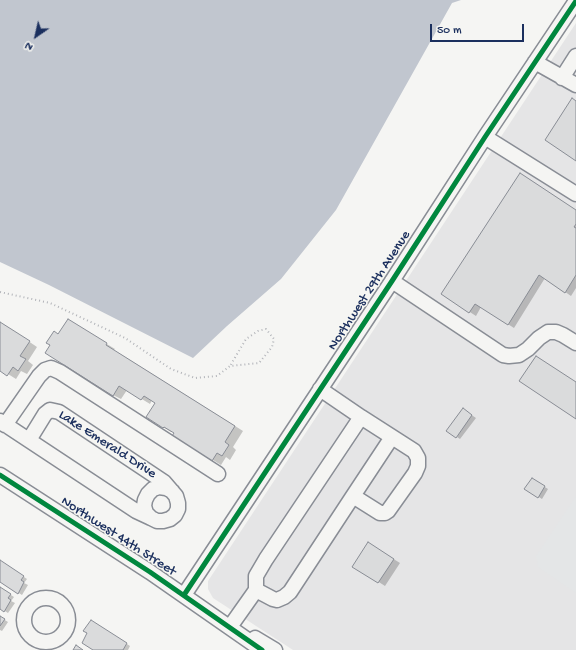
<!DOCTYPE html>
<html>
<head>
<meta charset="utf-8">
<style>
  body { margin:0 }
  #map { position:relative; width:576px; height:650px; overflow:hidden; background:#f5f5f3; font-family:"Gochi Hand",sans-serif }
  canvas { display:block }
  .north { position:absolute; left:16px; top:16px; width:40px; height:40px; -webkit-text-stroke:3px #f6f6f2; paint-order:stroke; rotate:214deg; font-size:11px; font-weight:700; line-height:16px; text-align:center; color:#1b2f5e }
  .north::after { content:''; display:block; margin:auto; width:14px; height:18px; background:#1b2f5e; clip-path:polygon(50% 0,100% 100%,50% 72%,0 100%) }
  .scale { position:absolute; left:430px; top:24px; width:94px; height:18px; box-sizing:border-box; border:2px solid #1b2f5e; border-top:0; padding-left:5px; font-size:12px; line-height:14px; white-space:nowrap; color:#1b2f5e; -webkit-text-stroke:3px #f6f6f2; paint-order:stroke }
</style>
</head>
<body>
<div id="map">
<canvas width="576" height="650"></canvas>
<div class="north">N</div>
<div class="scale">50 m</div>
</div>
<script>
const c = document.querySelector('canvas').getContext('2d');
c.lineJoin = 'round';
function fill(path, color) { c.fillStyle = color; c.fill(path, 'evenodd'); }
const shape = rows => new Path2D(rows.map(r => 'M' + r).join(''));
function strokePath(path, color, width, dash) { c.strokeStyle = color; c.lineWidth = width; c.lineCap = dash ? 'butt' : 'round'; c.setLineDash(dash || []); c.stroke(path); }
function drawText(font, color, halo, rows, align = 'center') {
  c.font = font + ' "Gochi Hand",sans-serif'; c.lineWidth = 3; c.setLineDash([]); c.textBaseline = 'middle'; c.strokeStyle = halo; c.fillStyle = color; for (const [text, x, y, turn = 0] of rows) {
    c.save(); c.translate(x, y); c.rotate((+turn || 0) * Math.PI / 180); c.textAlign = isNaN(turn) ? turn : align; if (halo) c.strokeText(text, 0, 0); c.fillText(text, 0, 0); c.restore();
  }
}
fill(shape([
  [576,23,576,650,293,650,213,598,208,589,208,581]
]), '#e5e5e6');
fill(shape([
  [576,496,576,593,538,567,536,556]
]), '#e4e6e7');
fill(shape([
  [0,0,461,0,452,3,336,210,281,279,227,326,193,358,49,285,0,262]
]), '#c1c6cf');
fill(shape([
  [576,211,576,288,571,296,545,278,514,328,481,307,476,316,442,294],
  [0,322,37,347,28,361,33,365,27,374,21,371,16,379,0,369],
  [76,325,115,349,114,350,243,431,233,447,236,450,230,460,226,457,221,465,173,435,175,433,172,431,171,432,147,417,156,403,152,400,150,404,127,390,121,399,113,395,59,335],
  [467,412,476,418,460,439,457,437],
  [532,479,548,489,542,499,526,489],
  [374,547,400,563,385,586,354,566],
  [0,561,27,579,24,583,28,585,22,595,0,581],
  [0,588,14,597,11,601,15,603,8,613,0,608],
  [0,617,8,622,2,631,0,630],
  [95,623,130,646,128,650,95,650]
]), '#0003');
const building = shape([
  [572,98,576,101,576,161,545,140,572,98],
  [520,173,576,210,576,224,574,227,576,228,576,275,565,293,539,275,508,325,475,304,469,313,441,294,520,173],
  [68,319,107,343,106,345,235,426,225,442,229,445,222,456,217,453,212,461,172,436,174,433,164,427,163,428,146,417,155,403,144,396,141,400,119,386,113,396,45,353,50,345,46,343,54,331,58,334,68,319],
  [0,322,30,341,20,356,26,359,18,371,13,367,7,376,0,371,0,322],
  [536,356,576,382,576,419,519,381,536,356],
  [463,408,472,415,456,438,446,431,463,408],
  [532,478,545,486,538,498,524,489,532,478],
  [368,542,394,559,378,583,352,567,368,542],
  [0,560,24,576,21,580,24,582,18,594,0,582,0,560],
  [0,587,11,594,8,598,11,600,4,612,0,609,0,587],
  [0,616,5,619,0,626,0,616],
  [91,620,127,643,123,650,93,650,82,643,87,633,83,631,91,620],
  [76,645,83,650,73,650,76,645]
]);
fill(building, '#dadbdc');
strokePath(building, '#898d95', 1);
const minor = shape([
  [535,62,576,85],
  [562,78,576,56],
  [485,137,576,194],
  [392,281,503,355,509,356,519,355,528,349,539,338,548,332,556,332,563,335,576,343],
  [0,421,136,511,151,518],
  [5,425,39,376,45,370,51,368,60,372,218,474],
  [29,440,45,414,50,410,59,412,164,482,176,496,178,503,178,509,175,515,170,519,163,521,157,521,151,518,146,513,144,506,145,500,148,494,153,489,159,487,166,488,172,491],
  [0,475,150,572,262,650],
  [353,496,392,437],
  [256,590,273,599,277,600,284,597,290,592,353,496,380,513,385,513,388,511,415,473,418,466,418,458,414,451,361,417],
  [184,595,392,281,485,137,576,1],
  '24 620a22 22 0 1 1 44 0a22 22 0 1 1-44 0Z',
  [232,624,256,590,256,576,266,559,361,417,320,389],
  [255,638,275,650]
]);
strokePath(minor, '#898d95', 17);
strokePath(shape([
  [0,292,50,303,125,338,171,369,195,378,217,376,230,366,259,363,272,347,274,339,266,329,258,331,246,339,230,366]
]), '#b2b4b9', 2, [1, 3]);
strokePath(minor, '#f5f5f3', 14);
strokePath(shape([
  [0,475,150,572,262,650],
  [184,595,392,281,485,137,576,1]
]), '#00873e', 5);
drawText('14px', '#1b2f5e', '#f6f6f2', [
  ["Northwest 29th Avenue",370,291,-57],
  ["Lake Emerald Drive",107,445,33],
  ["Northwest 44th Street",118,537,33]
]);
</script>
</body>
</html>
